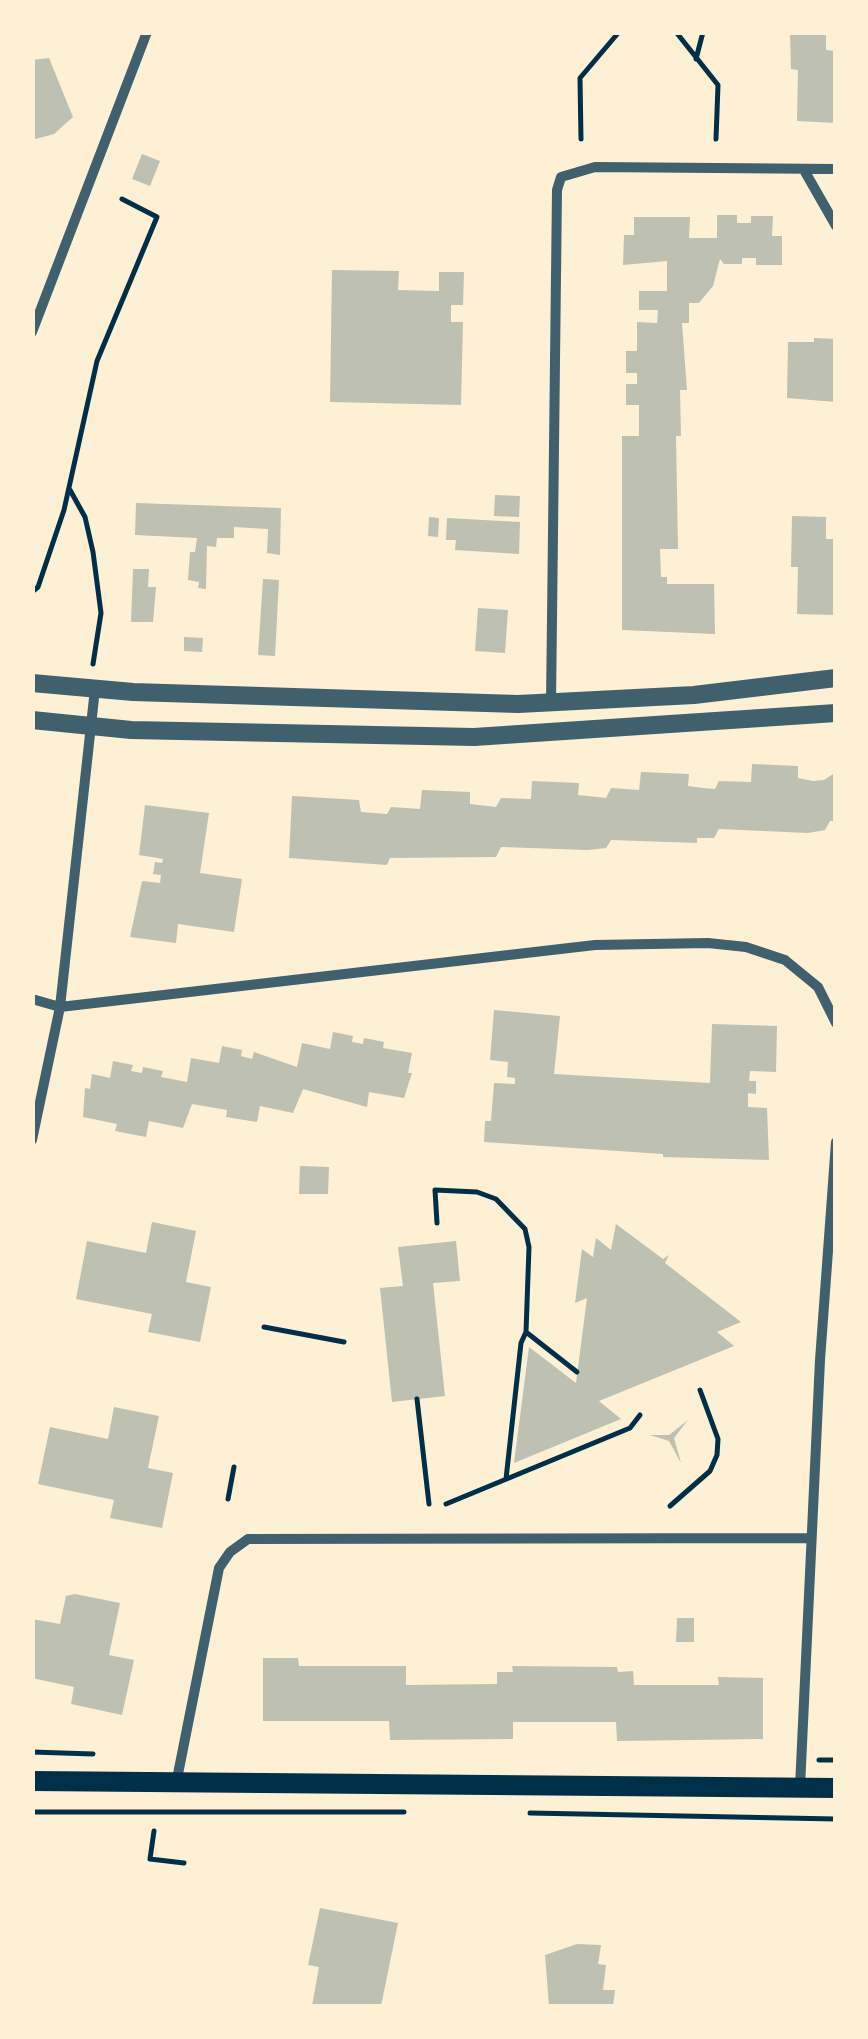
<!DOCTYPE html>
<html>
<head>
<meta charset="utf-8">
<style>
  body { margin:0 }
  #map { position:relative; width:868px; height:2039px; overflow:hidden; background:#fdf0d5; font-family:Rubik,sans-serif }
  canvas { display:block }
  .frame { position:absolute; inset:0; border:35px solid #fdf0d5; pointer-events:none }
</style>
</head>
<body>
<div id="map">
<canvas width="868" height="2039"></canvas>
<div class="frame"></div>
</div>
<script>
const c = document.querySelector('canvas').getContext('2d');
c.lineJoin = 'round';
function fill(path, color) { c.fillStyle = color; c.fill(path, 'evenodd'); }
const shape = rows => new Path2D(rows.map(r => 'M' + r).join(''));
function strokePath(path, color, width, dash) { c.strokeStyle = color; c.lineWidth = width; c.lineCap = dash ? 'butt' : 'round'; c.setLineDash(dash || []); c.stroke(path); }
fill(shape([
  [790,32,826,32,826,50,836,51,836,123,797,121,798,70,791,69],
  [49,58,73,117,54,134,32,140,32,60],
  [142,154,160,161,150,186,132,179],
  [717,215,737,215,737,223,751,223,751,216,773,216,772,236,782,236,782,265,756,265,756,258,742,258,742,264,724,264,720,259,713,286,699,303,689,303,689,323,682,323,687,390,680,390,681,436,676,436,678,549,660,549,661,577,667,577,667,584,714,584,715,634,622,630,622,436,639,436,639,405,626,405,626,384,637,384,637,373,626,373,626,351,637,351,637,322,657,323,658,310,639,310,639,291,667,291,667,261,623,265,624,235,634,235,634,217,690,217,689,238,717,238],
  [332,270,399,271,398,290,439,291,439,272,464,272,463,305,451,305,451,322,463,322,461,405,330,402],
  [814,338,836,339,836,402,787,398,788,342,814,342],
  [495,495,520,496,519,517,494,516],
  [136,503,281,508,280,555,267,553,268,529,234,527,234,538,217,538,216,547,207,546,206,589,198,588,199,582,188,580,190,552,195,552,197,538,135,535],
  [792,516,826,517,826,539,836,539,836,615,797,614,798,567,791,567],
  [429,517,439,518,438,537,428,536],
  [447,518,520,522,519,554,455,550,456,540,446,540],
  [133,569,149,569,148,587,156,587,153,622,131,622],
  [263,579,279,580,275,656,258,655],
  [478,608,508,610,505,653,475,651],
  [184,637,203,638,202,652,184,651],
  [752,764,798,766,798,778,813,781,824,780,836,772,836,821,830,821,825,830,808,833,719,829,714,838,697,838,697,843,611,840,606,848,588,850,501,847,496,857,390,858,387,865,289,858,292,796,359,800,361,812,387,814,391,807,420,809,422,790,470,792,470,804,496,807,501,798,531,799,532,781,579,783,578,795,606,798,611,788,639,790,641,772,689,774,688,786,703,788,715,789,719,781,751,782],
  [145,805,209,813,200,873,242,879,234,932,178,924,176,943,130,937,142,881,160,883,161,875,153,874,155,862,162,863,163,859,139,855],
  [494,1010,560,1016,554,1074,710,1083,712,1024,777,1026,776,1072,750,1071,749,1081,756,1081,756,1094,748,1093,748,1107,767,1108,769,1160,663,1157,663,1154,484,1142,485,1121,491,1121,494,1083,515,1084,515,1078,507,1077,508,1062,490,1060],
  [333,1032,353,1036,352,1042,363,1044,364,1038,384,1042,383,1048,412,1053,408,1073,412,1073,404,1098,369,1092,367,1107,303,1089,293,1113,260,1106,257,1122,226,1117,227,1110,192,1104,183,1128,149,1121,146,1137,115,1131,117,1124,83,1117,85,1088,90,1089,92,1074,110,1078,113,1061,133,1065,131,1071,142,1073,143,1067,163,1071,161,1077,187,1082,191,1058,219,1063,222,1046,242,1050,241,1056,252,1059,254,1052,297,1067,302,1043,330,1049],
  [300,1166,329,1167,328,1194,299,1194],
  [152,1222,196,1231,186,1282,211,1287,200,1342,148,1332,152,1314,76,1299,87,1241,146,1253],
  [616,1224,663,1259,669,1255,665,1263,741,1322,717,1332,734,1346,599,1401,621,1419,514,1463,529,1347,576,1383,587,1298,575,1303,582,1249,593,1257,596,1238,611,1250],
  [456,1241,460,1281,433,1283,445,1396,392,1402,380,1288,403,1286,398,1247],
  [114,1407,159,1416,148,1468,173,1473,162,1528,110,1518,114,1500,38,1484,50,1427,108,1439],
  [688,1420,674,1438,681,1463,669,1441,650,1435,669,1435],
  [75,1594,120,1603,109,1655,134,1660,122,1715,71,1704,74,1687,32,1678,32,1619,60,1624,66,1596],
  [677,1618,694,1618,694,1642,676,1642],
  [263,1658,298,1658,299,1666,406,1666,406,1685,497,1684,497,1672,513,1672,512,1666,617,1667,618,1672,633,1671,634,1685,719,1685,718,1677,763,1678,763,1739,617,1741,616,1722,513,1722,513,1739,390,1740,389,1721,263,1721],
  [320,1908,398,1923,381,2006,312,2006,319,1967,308,1965],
  [577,1944,601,1945,598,1964,606,1965,603,1990,615,1990,613,2006,549,2006,545,1955]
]), '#bec0b2');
strokePath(shape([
  [676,32,718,85,716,139],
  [696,59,703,32],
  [581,139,580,78,619,32],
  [70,490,85,517,93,552,101,613,93,664],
  [32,592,38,587,64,510,97,361,157,217,122,199],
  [437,1223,435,1190,477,1192,496,1199,525,1229,529,1247,526,1332,521,1343,506,1479],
  [264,1327,344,1342],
  [526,1332,577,1372],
  [417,1399,429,1504],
  [228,1499,234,1467],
  [446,1504,630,1428,640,1415],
  [670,1506,710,1471,717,1455,718,1439,700,1390],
  [32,1752,93,1754],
  [819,1760,836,1760],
  [32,1812,404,1812],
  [530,1813,836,1819],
  [154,1831,150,1859,184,1863]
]), '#003049', 5);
strokePath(shape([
  [804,170,836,226],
  [32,332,147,32],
  [551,703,557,190,561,177,595,167,836,169],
  [32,999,60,1007,595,945,708,943,746,947,785,960,818,987,836,1023],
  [32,1140,60,1007,95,689],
  [176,1784,219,1568,230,1552,248,1539,810,1538],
  [800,1787,820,1360,836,1142]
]), '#3f606c', 10);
strokePath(shape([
  [32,683,133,692,518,704,694,695,836,678],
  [32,720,131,730,474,737,836,713]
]), '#3f606c', 18);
strokePath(shape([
  [32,1781,836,1788]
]), '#003049', 20);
</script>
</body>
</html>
